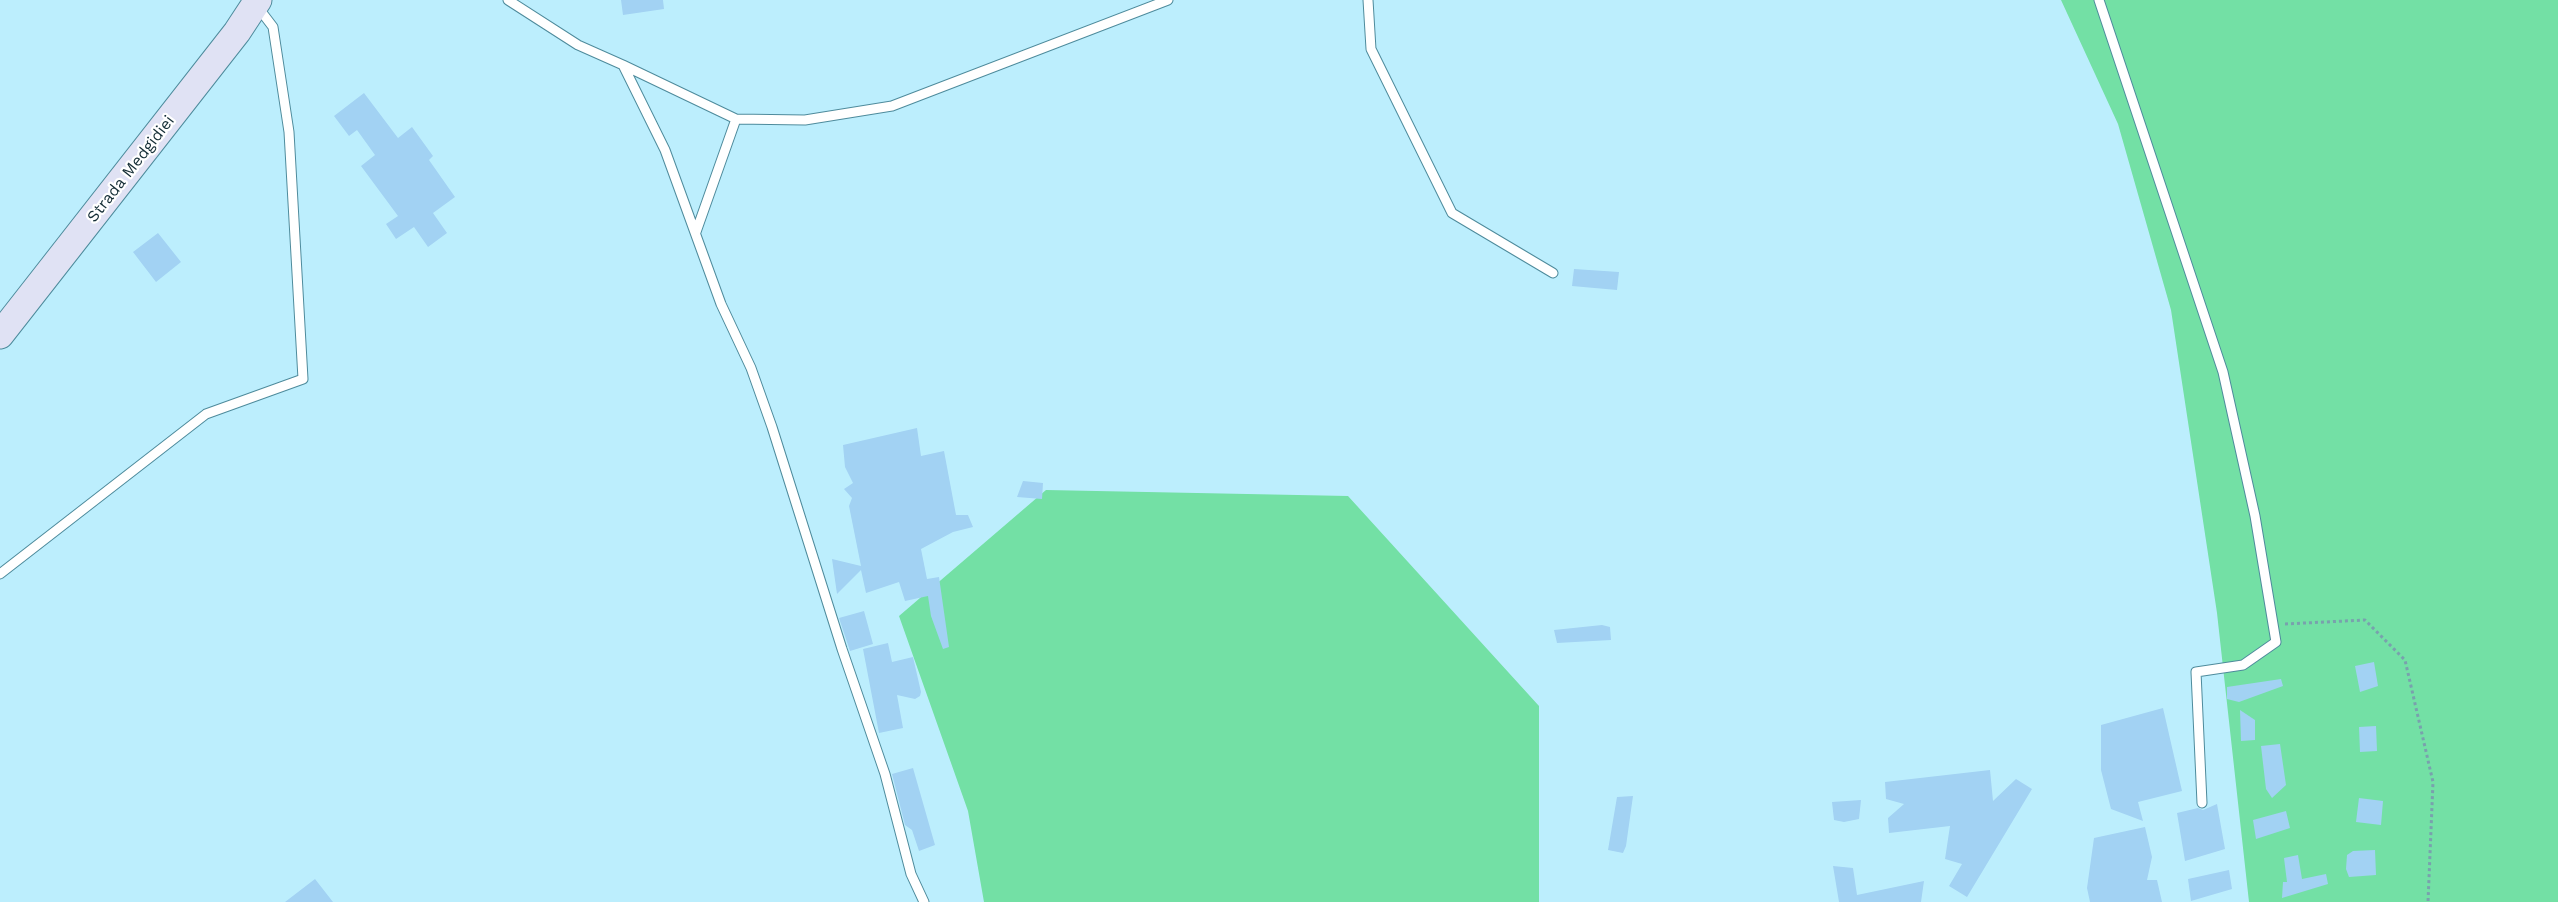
<!DOCTYPE html>
<html>
<head>
<meta charset="utf-8">
<style>
  body { margin:0 }
  canvas { display:block; background:#bceefd }
</style>
</head>
<body>
<canvas width="2558" height="902"></canvas>
<script>
const c = document.querySelector('canvas').getContext('2d');
c.lineJoin = 'round';
function fill(path, color) { c.fillStyle = color; c.fill(path, 'evenodd'); }
const shape = rows => new Path2D(rows.map(r => 'M' + r).join(''));
function strokePath(path, color, width, dash) { c.strokeStyle = color; c.lineWidth = width; c.lineCap = dash ? 'butt' : 'round'; c.setLineDash(dash || []); c.stroke(path); }
function drawText(font, color, halo, rows, align = 'center') {
  c.font = font + ' "Work Sans",sans-serif'; c.lineWidth = 4.5; c.setLineDash([]); c.textBaseline = 'middle'; c.strokeStyle = halo; c.fillStyle = color; for (const [text, x, y, turn = 0] of rows) {
    c.save(); c.translate(x, y); c.rotate((+turn || 0) * Math.PI / 180); c.textAlign = isNaN(turn) ? turn : align; if (halo) c.strokeText(text, 0, 0); c.fillText(text, 0, 0); c.restore();
  }
}
fill(shape([
  [2061,0,2558,0,2558,902,2249,902,2217,613,2171,310,2118,124],
  [1046,490,1348,496,1539,706,1539,902,984,902,968,811,899,616]
]), '#73e0a5');
fill(shape([
  [621,0,663,0,664,9,623,15],
  [364,93,398,138,412,127,433,156,429,160,455,197,433,213,447,233,428,247,414,227,396,239,386,224,398,216,361,166,375,155,357,130,349,136,334,116],
  [158,233,181,262,156,282,133,252],
  [1574,269,1619,272,1617,290,1572,286],
  [917,428,921,456,944,451,956,515,968,515,973,527,953,532,921,549,927,579,939,577,949,647,943,649,931,616,928,596,905,601,899,582,866,593,861,570,837,594,832,559,861,566,849,506,852,498,844,489,853,483,845,467,843,445],
  [1023,481,1043,483,1042,499,1017,497],
  [864,611,873,644,850,651,839,618],
  [1602,625,1610,627,1611,640,1557,643,1554,630],
  [888,643,892,662,913,657,921,692,920,696,915,699,897,695,903,728,879,733,863,649],
  [2374,662,2378,686,2360,692,2355,666],
  [2281,679,2283,686,2239,702,2227,699,2227,687],
  [2163,708,2182,791,2138,802,2143,821,2111,809,2101,770,2101,725],
  [2240,710,2255,720,2255,740,2241,741],
  [2376,726,2377,751,2360,752,2359,727],
  [2280,744,2286,785,2272,798,2266,789,2261,746],
  [913,768,935,845,919,851,912,830,905,825,892,774],
  [1990,770,1993,801,2016,779,2032,789,1967,897,1949,886,1962,864,1945,859,1950,826,1889,833,1888,818,1904,804,1886,799,1885,782],
  [1633,796,1626,846,1623,853,1608,850,1617,797],
  [2359,798,2383,801,2381,825,2356,822],
  [1861,800,1859,819,1844,822,1834,820,1832,802],
  [2217,804,2225,849,2185,861,2177,813,2198,808,2203,810],
  [2286,811,2290,828,2256,839,2253,820],
  [2145,827,2152,857,2147,880,2157,880,2162,902,2090,902,2087,888,2094,838],
  [2375,850,2376,875,2349,877,2346,869,2347,855,2353,851],
  [2298,855,2302,879,2326,874,2328,884,2282,898,2283,882,2287,882,2284,858],
  [1833,866,1853,868,1857,895,1924,881,1921,902,1839,902],
  [2229,870,2232,889,2191,901,2188,879],
  [315,879,333,902,285,902]
]), '#a2d2f3');
const lane = shape([
  [508,0,578,45,623,65,665,150,721,304,751,368,772,427,842,649,885,774,911,874,924,902],
  [1368,0,1371,49,1452,213,1553,273],
  [2099,0,2223,372,2255,516,2276,642,2243,665,2196,672,2202,803],
  [623,65,736,119,805,120,892,106,1168,0],
  [696,232,736,119],
  [0,574,206,414,303,379,289,132,273,27,257,6]
]);
const secondary = shape([
  [0,335,237,32,258,0]
]);
strokePath(lane, '#4e8b9c', 11);
strokePath(secondary, '#4e8b9c', 29);
strokePath(shape([
  [2285,624,2365,620,2405,660,2433,782,2428,902]
]), '#79a1ad', 3, [3, 3]);
strokePath(lane, '#fff', 9);
strokePath(secondary, '#e0e2f4', 27);
drawText('16px', '#152e36', '#fff', [
  ["Strada Medgidiei",131,169,-52]
]);
</script>
</body>
</html>
